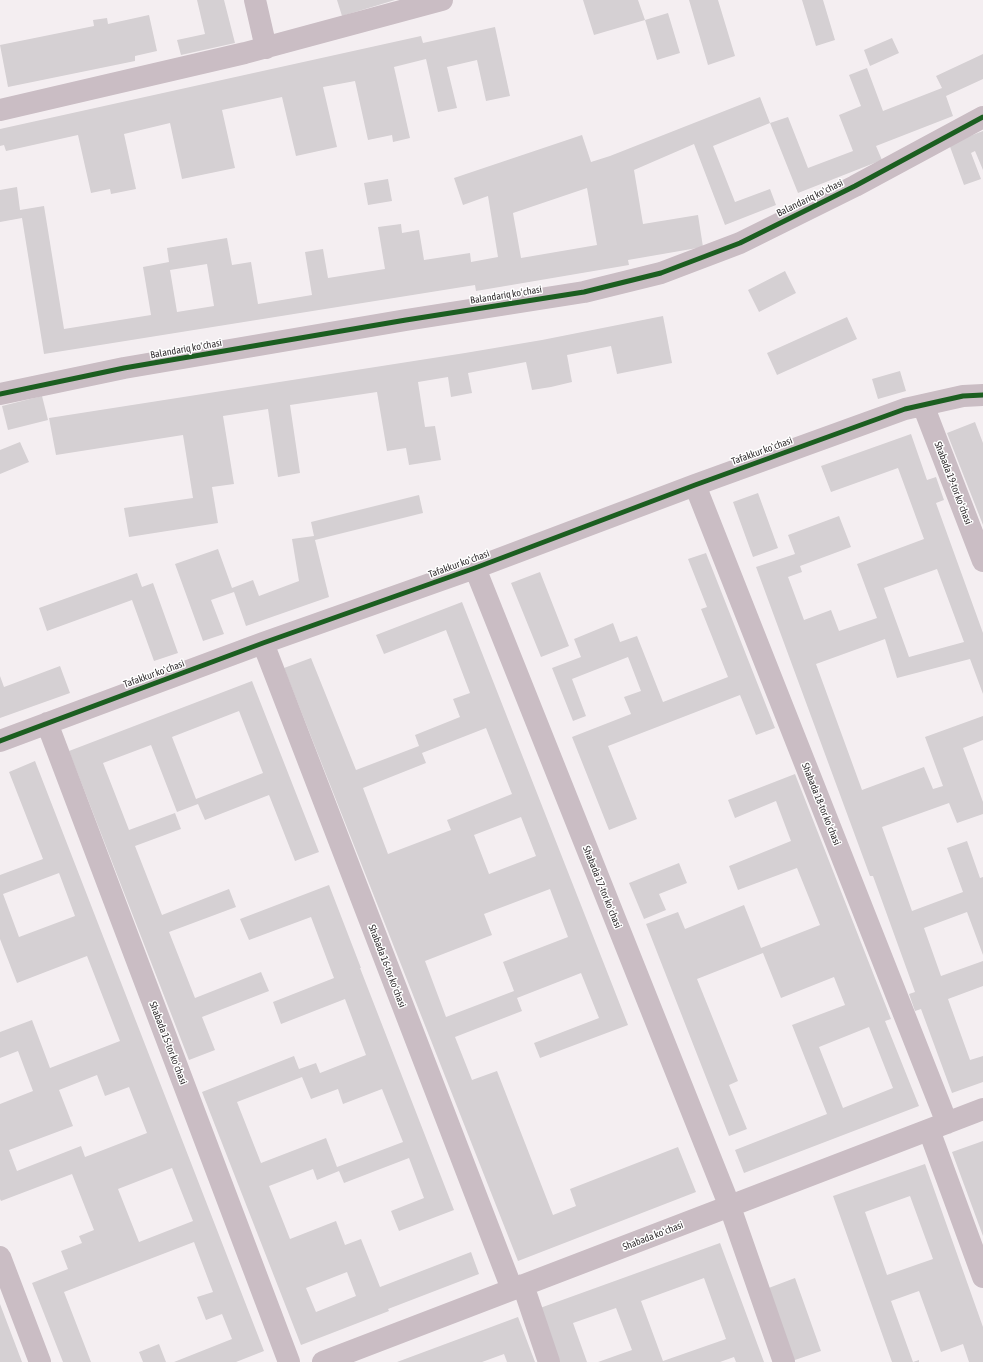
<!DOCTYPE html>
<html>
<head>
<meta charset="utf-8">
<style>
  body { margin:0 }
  canvas { display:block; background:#f4eef1 }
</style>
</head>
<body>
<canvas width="983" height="1362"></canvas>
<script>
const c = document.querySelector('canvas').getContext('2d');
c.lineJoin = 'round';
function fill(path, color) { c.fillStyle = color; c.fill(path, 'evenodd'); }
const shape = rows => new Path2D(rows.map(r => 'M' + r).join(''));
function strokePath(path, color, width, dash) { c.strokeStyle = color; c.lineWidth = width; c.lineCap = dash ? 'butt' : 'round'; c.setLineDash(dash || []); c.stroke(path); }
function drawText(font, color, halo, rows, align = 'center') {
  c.font = font + ' "Asap Condensed",sans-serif'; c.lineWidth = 3; c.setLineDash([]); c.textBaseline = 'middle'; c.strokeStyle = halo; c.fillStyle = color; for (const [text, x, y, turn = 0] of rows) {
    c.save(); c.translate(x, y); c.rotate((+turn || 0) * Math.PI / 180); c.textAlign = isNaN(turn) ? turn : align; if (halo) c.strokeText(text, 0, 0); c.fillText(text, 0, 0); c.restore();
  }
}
fill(shape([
  [197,0,224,0,235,43,181,55,177,40,205,34],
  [337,0,395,0,342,16],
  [583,0,638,0,645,20,594,35],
  [689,0,718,0,735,56,708,65],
  [802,0,823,0,835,40,816,46],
  [668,13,680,53,657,60,645,20],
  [149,15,157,51,135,56,135,61,8,87,0,45,94,26,93,20,107,18,108,24],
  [495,27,510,96,486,101,477,60,447,67,457,108,438,112,426,59,394,67,410,138,393,142,392,135,368,140,355,81,323,87,337,147,296,156,282,97,222,110,235,168,182,179,170,123,124,134,136,189,111,194,110,189,91,193,78,135,6,151,4,145,0,146,0,129,421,36,423,43],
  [892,38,899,53,870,66,864,50],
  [983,54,983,79,946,96,953,116,876,146,882,160,798,193,770,123,713,146,735,202,770,189,776,205,725,225,694,144,634,170,643,224,698,215,703,247,628,260,629,265,476,291,475,285,44,354,22,218,0,222,0,190,17,187,20,210,44,206,64,329,151,315,143,267,169,262,167,248,227,238,232,265,251,262,258,304,312,295,305,252,323,249,328,278,385,269,378,227,401,224,402,233,419,230,424,260,470,253,471,262,498,257,488,196,463,205,454,178,582,135,591,162,610,156,760,97,770,123,788,117,808,168,853,151,839,115,861,106,849,75,867,68,883,111,942,88,936,76],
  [587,188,597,245,521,258,513,213],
  [207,264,214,306,177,312,170,270],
  [983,131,983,170,975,151,971,153,981,179,964,185,949,144],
  [388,179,392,201,368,205,364,183],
  [785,271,796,293,759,312,748,290],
  [663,316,672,363,617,374,611,346,567,355,572,382,551,387,532,390,526,362,468,373,472,393,451,397,448,377,418,382,425,427,435,426,441,460,409,465,406,448,387,451,377,392,290,405,300,473,278,477,268,409,223,416,234,484,212,487,218,523,129,537,124,508,193,498,183,435,56,455,49,418,465,353,542,340],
  [847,317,857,339,777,375,767,353],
  [900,371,906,391,878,399,872,379],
  [42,396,48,420,8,430,2,406],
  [975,422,983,443,983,525,947,433],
  [911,434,927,480,936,477,944,500,936,503,983,633,983,694,970,659,897,678,885,639,816,664,862,790,924,767,933,789,943,786,925,737,983,716,983,740,963,748,983,802,983,814,957,823,949,803,882,827,912,911,963,892,947,848,967,841,980,878,983,877,983,955,967,912,924,928,941,976,983,961,983,986,948,999,970,1060,983,1056,983,1082,952,1093,921,1009,915,1011,909,994,915,992,873,876,870,876,756,567,795,554,788,535,839,516,851,547,800,566,802,572,788,577,804,620,831,610,839,631,877,618,857,564,924,539,898,468,831,492,821,466],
  [937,569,964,642,909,657,884,588],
  [20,442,29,462,0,474,0,450],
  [758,493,778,548,753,557,733,502],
  [419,495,423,513,315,540,329,597,246,626,234,592,211,600,224,634,203,641,175,564,218,549,232,588,253,580,259,596,299,581,292,539,314,536,311,522],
  [706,553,775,728,756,735,740,695,608,746,637,819,609,830,572,737,631,714,624,697,641,691,628,657,572,679,586,716,573,721,552,668,581,657,574,639,613,623,620,642,637,636,663,702,728,677,701,609,707,607,688,559],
  [540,572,569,646,541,657,511,583],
  [137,573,142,587,153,583,178,653,154,661,132,600,47,631,39,608],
  [462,602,628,1025,540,1058,534,1043,599,1018,581,973,517,998,522,1011,455,1037,472,1080,497,1071,553,1215,576,1206,570,1189,678,1147,696,1192,518,1261,284,668,311,658,356,770,419,746,415,735,460,717,453,699,470,693,446,630,384,654,376,635],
  [486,728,512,794,447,820,451,830,388,854,363,788,426,763,422,753],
  [521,817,536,856,489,874,474,835],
  [550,889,568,937,503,962,514,991,446,1017,425,961,492,935,484,914],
  [60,666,70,693,0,718,0,676,4,687],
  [252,681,319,852,295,861,269,795,205,820,198,804,177,812,151,745,103,763,129,830,175,813,181,829,135,846,162,915,229,889,236,907,169,932,195,998,261,972,269,991,202,1017,215,1050,189,1060,69,751],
  [239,711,263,773,196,799,172,737],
  [35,761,264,1351,236,1362,174,1362,232,1339,222,1314,206,1320,197,1297,213,1292,194,1242,64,1292,91,1362,63,1362,32,1283,68,1269,61,1251,82,1243,79,1236,94,1230,72,1174,1,1201,0,1199,0,1104,33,1091,18,1051,0,1058,0,1032,32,1020,50,1068,120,1041,87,956,17,983,0,939,0,875,43,859,9,772],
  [59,873,75,916,19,937,3,894],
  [97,1075,105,1096,129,1087,147,1133,85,1157,81,1146,17,1171,9,1150,73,1126,59,1090],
  [172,1168,193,1221,139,1242,118,1189],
  [795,774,891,1019,885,1021,919,1106,744,1173,735,1150,827,1114,792,1025,845,1005,834,977,781,998,763,953,697,979,738,1081,729,1085,747,1129,729,1136,646,924,678,912,685,929,744,905,761,948,820,925,797,868,738,890,729,866,791,841,776,801,735,818,728,800],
  [869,1027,893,1088,843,1108,819,1047],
  [679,863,687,883,659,894,666,910,644,919,629,883],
  [329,885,361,968,360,968,454,1210,399,1231,391,1211,424,1198,409,1158,344,1183,339,1171,317,1180,313,1169,269,1186,290,1239,336,1221,345,1245,361,1239,380,1287,471,1252,479,1274,388,1309,389,1311,301,1345,202,1092,294,1056,299,1069,316,1063,320,1073,366,1055,345,999,281,1024,273,1002,334,978,311,917,249,940,240,919],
  [302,1077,311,1099,338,1089,343,1104,382,1089,403,1142,337,1167,326,1138,261,1163,237,1102],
  [347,1272,356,1296,316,1312,306,1288],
  [983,1141,983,1236,952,1152],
  [925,1164,983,1327,983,1362,969,1362,963,1344,941,1352,919,1291,891,1301,913,1362,919,1360,919,1362,892,1362,833,1196],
  [910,1196,933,1259,887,1275,865,1212],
  [720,1243,764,1362,736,1362,734,1357,720,1362,598,1362,632,1350,616,1308,573,1323,587,1362,560,1362,540,1308],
  [704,1278,726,1339,663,1361,641,1301],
  [795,1278,821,1351,792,1361,766,1289],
  [0,1304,22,1362,0,1362],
  [518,1317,535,1362,507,1362,504,1354,482,1362,397,1362],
  [159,1344,166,1362,143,1362,139,1352]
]), '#d5d0d3');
strokePath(shape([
  [255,0,266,48],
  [0,110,245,53,442,0],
  [0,394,124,368,406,320,584,292,661,273,740,243,855,186,983,117],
  [923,405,983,561],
  [695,485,947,1123],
  [475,568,730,1207,784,1362],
  [263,643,512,1289],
  [47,723,289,1362],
  [0,741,263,643,475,568,695,485,905,409,963,396,983,395],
  [929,1130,983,1277],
  [0,1257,40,1362],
  [523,1285,549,1362],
  [323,1362,983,1109]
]), '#cabdc4', 22);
strokePath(shape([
  [0,394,124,368,406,320,584,292,661,273,740,243,855,186,983,117],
  [0,741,263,643,475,568,695,485,905,409,963,396,983,395]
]), '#1b5e20', 5);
drawText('10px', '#343032', '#fff', [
  ["Balandariq koʻchasi",810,198,-26],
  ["Balandariq koʻchasi",506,295,-9],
  ["Balandariq koʻchasi",186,349,-10],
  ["Tafakkur koʻchasi",762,451,-20],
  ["Shabada 19-tor koʻchasi",953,483,69],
  ["Tafakkur koʻchasi",459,564,-20],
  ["Tafakkur koʻchasi",154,674,-20],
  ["Shabada 18-tor koʻchasi",821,804,68],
  ["Shabada 17-tor koʻchasi",602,887,68],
  ["Shabada 16-tor koʻchasi",387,966,69],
  ["Shabada 15-tor koʻchasi",168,1043,69],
  ["Shabada koʻchasi",653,1236,-21]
]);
</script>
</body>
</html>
